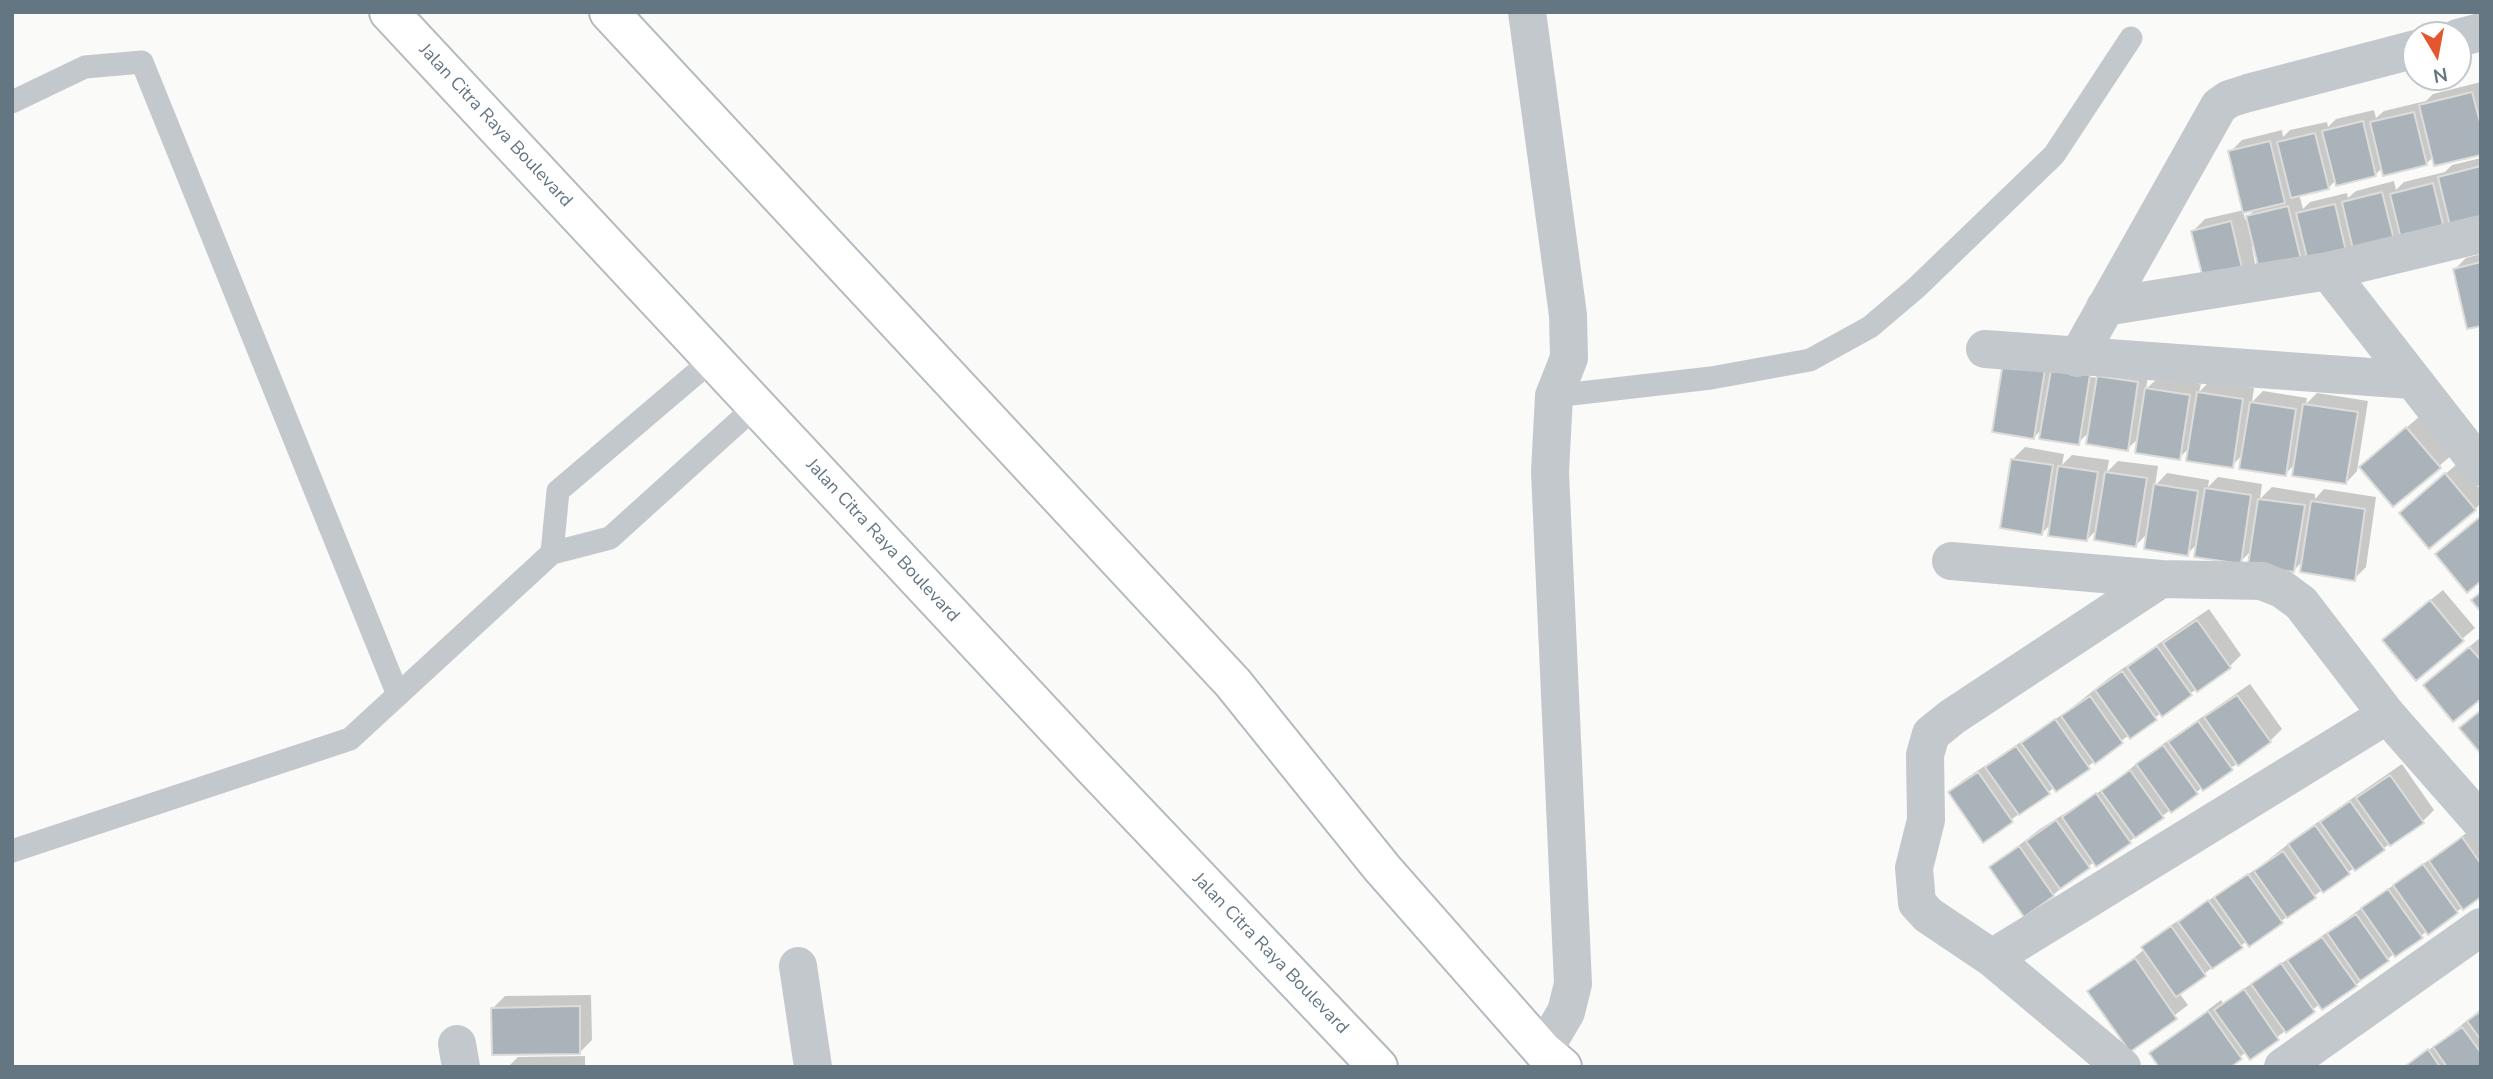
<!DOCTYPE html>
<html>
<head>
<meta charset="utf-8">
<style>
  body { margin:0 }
  #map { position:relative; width:2493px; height:1079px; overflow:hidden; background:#fafaf8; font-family:"Nunito Sans",sans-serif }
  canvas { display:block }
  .frame { position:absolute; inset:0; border:14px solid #657683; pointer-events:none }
  .north { position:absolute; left:2402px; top:21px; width:70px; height:70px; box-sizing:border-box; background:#fff; border:2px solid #c1c8cd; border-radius:50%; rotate:170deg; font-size:19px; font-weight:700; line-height:28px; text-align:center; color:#657683 }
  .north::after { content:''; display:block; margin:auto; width:24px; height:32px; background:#e4572e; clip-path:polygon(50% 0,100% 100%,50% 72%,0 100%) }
</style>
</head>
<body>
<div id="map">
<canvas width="2493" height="1079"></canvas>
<div class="frame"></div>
<div class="north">N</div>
</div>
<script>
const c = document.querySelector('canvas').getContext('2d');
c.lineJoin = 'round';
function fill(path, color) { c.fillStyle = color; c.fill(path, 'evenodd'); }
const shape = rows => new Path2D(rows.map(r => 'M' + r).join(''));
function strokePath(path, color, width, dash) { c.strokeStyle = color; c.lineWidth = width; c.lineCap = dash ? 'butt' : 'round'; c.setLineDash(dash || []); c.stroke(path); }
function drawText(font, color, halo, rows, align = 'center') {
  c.font = font + ' "Nunito Sans",sans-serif'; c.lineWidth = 7; c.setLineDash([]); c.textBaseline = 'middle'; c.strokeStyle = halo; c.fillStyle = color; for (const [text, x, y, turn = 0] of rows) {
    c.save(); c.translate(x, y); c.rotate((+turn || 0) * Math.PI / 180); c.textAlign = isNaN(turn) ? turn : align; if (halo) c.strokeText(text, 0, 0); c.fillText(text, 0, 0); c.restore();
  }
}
fill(shape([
  [2481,82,2481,153,2433,157,2426,164,2383,167,2375,175,2336,180,2329,187,2299,194,2303,209,2310,202,2347,193,2348,198,2356,191,2394,181,2396,190,2404,182,2445,172,2452,165,2481,158,2481,229,2311,268,2255,246,2252,247,2255,263,2244,275,2193,231,2205,219,2244,210,2230,152,2242,140,2282,130,2283,137,2290,130,2327,122,2328,127,2336,119,2374,110,2376,118,2384,111,2426,101,2433,94],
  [2256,208,2245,220,2243,211],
  [2481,254,2481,324,2455,269,2466,258],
  [2004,363,2149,370,2146,389,2159,377,2201,384,2199,392,2210,381,2254,388,2252,402,2263,391,2307,398,2306,404,2317,393,2368,401,2357,471,2346,483,2295,464,2285,474,2243,454,2232,466,2190,447,2179,458,2140,437,2127,449,2089,432,2078,443,2043,428,2034,437],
  [2059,373,2099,375,2098,378],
  [2419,417,2452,455,2393,505,2373,456],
  [2025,447,2064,454,2062,465,2072,455,2109,460,2107,472,2118,461,2158,466,2155,486,2167,473,2209,480,2208,487,2218,477,2262,484,2260,499,2272,487,2315,494,2315,499,2324,489,2376,497,2366,567,2354,579,2304,560,2294,570,2252,550,2240,562,2198,543,2187,554,2148,533,2136,545,2098,528,2087,540,2052,523,2042,533,2013,459],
  [2458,463,2481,490,2481,503,2475,509,2401,513],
  [2443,590,2475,628,2416,678,2396,628],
  [2209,609,2241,655,2229,667,2129,735,2057,790,2055,787,1984,840,1950,793,1962,781,2069,710,2109,678],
  [2481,637,2481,697,2425,685,2437,674],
  [2250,684,2282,729,2270,741,2170,810,2130,841,2097,864,2095,861,2053,895,1991,867,2040,829,2110,785,2150,753],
  [2402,764,2434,810,2422,822,2322,890,2250,945,2247,941,2179,993,2188,1005,2130,1049,2090,992,2145,949,2155,936,2262,865,2302,833],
  [2475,827,2481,835,2481,895,2395,953,2356,985,2320,1004,2250,1058,2246,1052,2228,1067,2151,1053,2221,1000,2223,1003,2335,927],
  [591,995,592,1040,580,1052,493,1008,505,996],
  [2481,1009,2481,1067,2403,1067,2442,1041],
  [585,1056,585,1067,508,1067,518,1057]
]), '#0003');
const building = shape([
  [2472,92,2481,126,2481,155,2434,166,2419,105,2472,92],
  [2414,112,2427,165,2383,176,2370,122,2414,112],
  [2363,121,2376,176,2336,186,2322,131,2363,121],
  [2315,133,2329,189,2291,198,2277,142,2315,133],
  [2270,141,2285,203,2243,213,2228,151,2270,141],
  [2481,166,2481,231,2453,238,2438,177,2481,166],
  [2433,183,2446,237,2403,247,2390,194,2433,183],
  [2382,192,2396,248,2355,258,2342,202,2382,192],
  [2335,204,2348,260,2310,270,2296,213,2335,204],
  [2288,206,2303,268,2261,278,2246,216,2288,206],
  [2231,221,2244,277,2205,286,2191,231,2231,221],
  [2481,262,2481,326,2467,329,2453,269,2481,262],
  [2003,362,2045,369,2034,439,1992,432,2003,362],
  [2051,370,2090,375,2079,445,2039,439,2051,370],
  [2097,376,2138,382,2128,451,2086,444,2097,376],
  [2145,388,2190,395,2180,460,2135,453,2145,388],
  [2197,392,2243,399,2233,468,2186,461,2197,392],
  [2250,402,2296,409,2286,476,2239,469,2250,402],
  [2303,404,2358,412,2346,484,2292,476,2303,404],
  [2406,427,2441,468,2393,507,2359,467,2406,427],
  [2011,459,2053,465,2042,535,2000,528,2011,459],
  [2058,466,2098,472,2087,541,2048,536,2058,466],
  [2105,472,2147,478,2136,547,2094,540,2105,472],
  [2445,473,2476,510,2429,549,2399,513,2445,473],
  [2154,484,2198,491,2188,556,2144,549,2154,484],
  [2205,488,2251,495,2241,564,2194,557,2205,488],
  [2258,499,2305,505,2294,572,2248,565,2258,499],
  [2311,501,2365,509,2355,581,2300,572,2311,501],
  [2481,516,2481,581,2467,593,2435,554,2481,516],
  [2481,592,2481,612,2471,600,2481,592],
  [2430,600,2464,641,2416,681,2382,640,2430,600],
  [2197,620,2231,668,2197,692,2163,643,2197,620],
  [2157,646,2192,695,2162,717,2127,667,2157,646],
  [2469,647,2481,660,2481,699,2453,722,2423,685,2469,647],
  [2122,671,2157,720,2130,739,2095,690,2122,671],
  [2237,695,2271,742,2238,766,2204,717,2237,695],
  [2090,696,2123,743,2095,764,2061,716,2090,696],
  [2481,710,2481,754,2459,728,2481,710],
  [2055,719,2090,769,2056,792,2021,743,2055,719],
  [2198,721,2233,770,2203,791,2168,742,2198,721],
  [2163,745,2198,794,2171,813,2136,764,2163,745],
  [2016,746,2050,794,2019,815,1985,767,2016,746],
  [2130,770,2164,818,2135,838,2101,791,2130,770],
  [1978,772,2013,822,1983,843,1948,792,1978,772],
  [2390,775,2424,823,2390,846,2356,798,2390,775],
  [2096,793,2131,843,2096,867,2062,817,2096,793],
  [2350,801,2385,850,2355,871,2320,822,2350,801],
  [2056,820,2090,868,2060,889,2026,841,2056,820],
  [2315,825,2350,874,2323,893,2288,844,2315,825],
  [2462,837,2481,864,2481,897,2463,910,2429,861,2462,837],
  [2019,846,2054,896,2024,917,1989,867,2019,846],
  [2283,851,2316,898,2287,918,2254,871,2283,851],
  [2423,864,2458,913,2428,935,2393,885,2423,864],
  [2248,874,2283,923,2249,947,2214,897,2248,874],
  [2388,889,2423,938,2395,957,2361,908,2388,889],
  [2208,900,2243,948,2212,969,2178,922,2208,900],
  [2356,914,2389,961,2360,981,2327,933,2356,914],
  [2171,926,2206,976,2176,997,2141,947,2171,926],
  [2322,937,2357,986,2322,1010,2287,960,2322,937],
  [2135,958,2177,1019,2130,1052,2087,991,2135,958],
  [2281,963,2315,1012,2286,1033,2251,984,2281,963],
  [2244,989,2279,1040,2250,1060,2214,1010,2244,989],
  [580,1006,580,1054,492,1055,491,1008,580,1006],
  [2208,1011,2242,1059,2231,1067,2159,1067,2149,1053,2208,1011],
  [2481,1011,2481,1040,2467,1021,2481,1011],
  [2462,1027,2481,1053,2481,1067,2447,1067,2433,1047,2462,1027],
  [2428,1049,2440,1067,2404,1067,2428,1049]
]);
fill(building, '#aab3b9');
strokePath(building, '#dcdcda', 2);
const secondary = shape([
  [389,12,1092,766,1378,1067],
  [609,12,1233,683,1382,868,1543,1051,1562,1067]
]);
strokePath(secondary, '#b3babf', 42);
strokePath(shape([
  [12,102,85,67,142,62,398,695],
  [1554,396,1711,378,1810,360,1870,327,1916,288,2054,155,2131,38],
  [552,553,558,491,713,359],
  [12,851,350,739,552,553,610,538,756,406]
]), '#c3c8cc', 23);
strokePath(shape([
  [1527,12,1568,315,1569,358,1554,396,1550,472,1573,984,1566,1012,1543,1051],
  [2458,38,2481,32],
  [2328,271,2481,467],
  [2105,307,2328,271,2481,234],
  [1985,349,2411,380],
  [2077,358,2219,106,2229,99,2248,93,2416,49],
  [1951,561,2161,579,2262,581,2282,589,2301,603,2387,715,2481,822],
  [1992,958,2387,715],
  [798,966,813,1067],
  [457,1044,461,1067],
  [2122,1067,1992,958,1928,915,1917,903,1914,868,1926,820,1925,755,1931,734,1952,717,2161,579],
  [2283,1067,2481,927]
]), '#c3c8cc', 38);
strokePath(secondary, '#fff', 38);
drawText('18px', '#657683', '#fff', [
  ["Jalan Citra Raya Boulevard",495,126,47],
  ["Jalan Citra Raya Boulevard",882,541,47],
  ["Jalan Citra Raya Boulevard",1270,954,46]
]);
</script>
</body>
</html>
